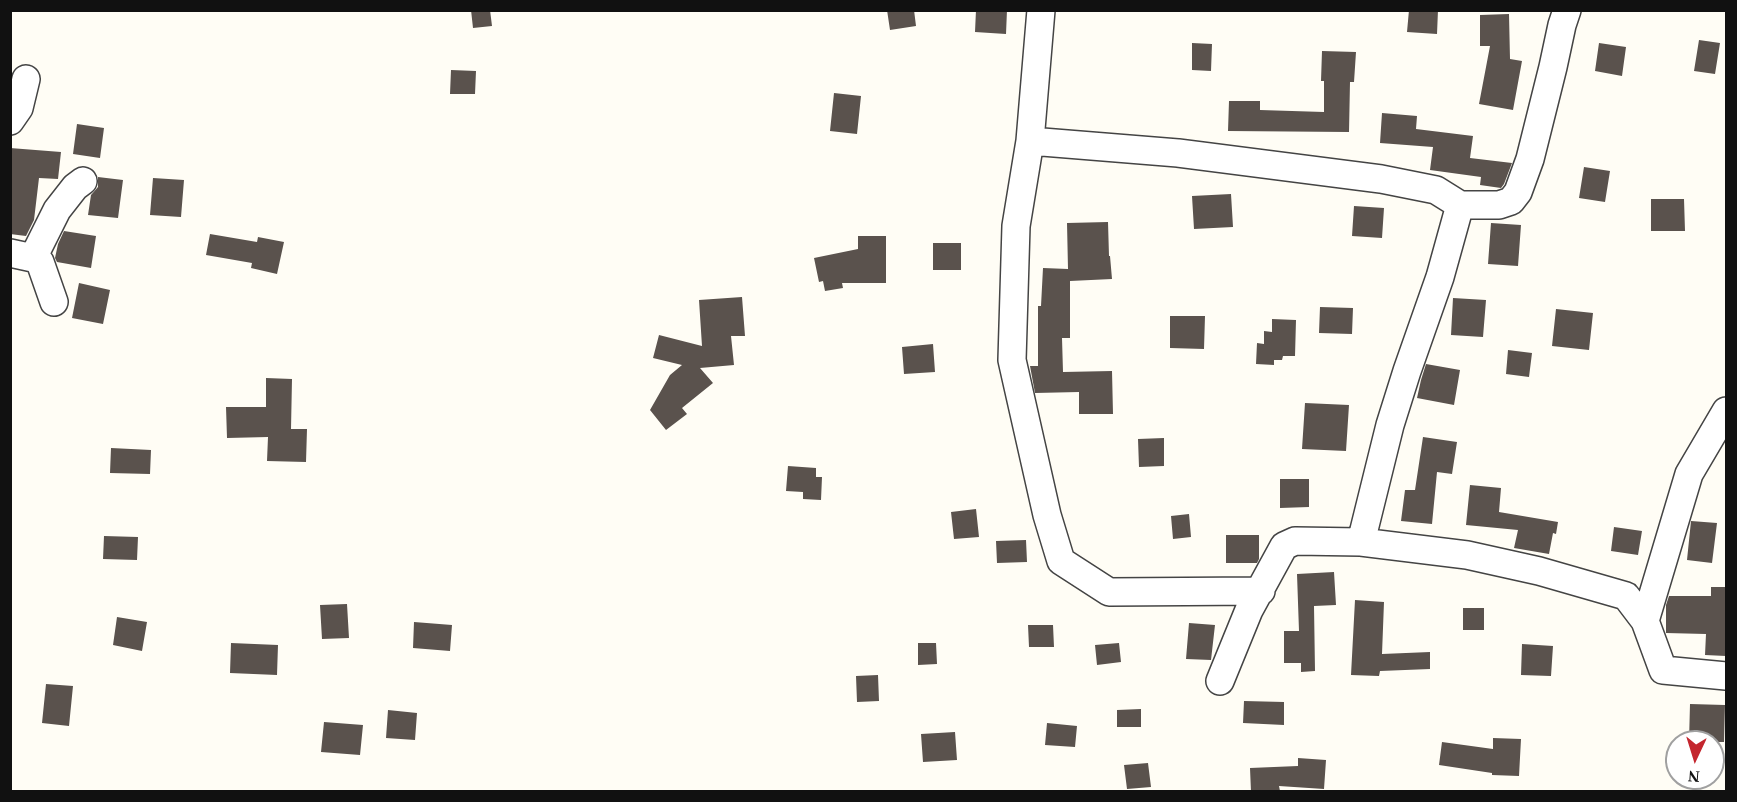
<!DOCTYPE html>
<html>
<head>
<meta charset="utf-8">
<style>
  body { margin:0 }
  #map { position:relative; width:1737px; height:802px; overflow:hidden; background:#fffdf5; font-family:Georgia,serif }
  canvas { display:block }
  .frame { position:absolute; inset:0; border:12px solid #111; pointer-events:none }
  .north { position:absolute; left:1665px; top:730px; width:60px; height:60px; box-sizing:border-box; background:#fff; border:2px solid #a0a0a0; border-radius:50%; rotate:184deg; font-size:16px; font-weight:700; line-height:24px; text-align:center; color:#111 }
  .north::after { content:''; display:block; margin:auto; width:21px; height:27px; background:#c4262e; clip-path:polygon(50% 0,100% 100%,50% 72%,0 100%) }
</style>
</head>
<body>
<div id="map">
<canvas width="1737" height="802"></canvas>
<div class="frame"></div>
<div class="north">N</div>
</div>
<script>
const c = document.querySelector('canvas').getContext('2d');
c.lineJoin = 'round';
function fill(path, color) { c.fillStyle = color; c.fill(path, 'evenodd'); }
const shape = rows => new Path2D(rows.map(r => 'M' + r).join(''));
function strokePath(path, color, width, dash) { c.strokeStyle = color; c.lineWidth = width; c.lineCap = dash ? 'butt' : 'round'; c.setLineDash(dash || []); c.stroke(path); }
fill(shape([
  [471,10,490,10,492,26,473,28],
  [887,10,914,10,916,26,890,30],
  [976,10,1007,10,1006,34,975,32],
  [1409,10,1438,10,1437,34,1407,32],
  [1509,14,1510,59,1522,61,1513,110,1479,104,1490,46,1480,46,1480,15],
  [1699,40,1720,43,1715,74,1694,71],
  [1192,43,1212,44,1211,71,1192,70],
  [1599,43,1626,47,1622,76,1595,71],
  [1322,51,1356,52,1354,82,1350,82,1349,132,1228,131,1229,101,1260,101,1260,110,1324,112,1324,81,1321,81],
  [451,70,476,71,475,94,450,94],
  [834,93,861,96,857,134,830,131],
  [1382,113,1417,116,1416,129,1473,136,1470,158,1512,163,1504,184,1501,188,1480,185,1481,177,1430,170,1433,147,1380,143],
  [77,124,104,128,100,158,73,154],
  [10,148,61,152,58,179,39,178,34,220,26,236,10,234],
  [1584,167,1610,171,1605,202,1579,198],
  [98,177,123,180,118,218,88,215,91,195,98,187],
  [153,178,184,180,181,217,150,215],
  [1231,194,1233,227,1194,229,1192,196],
  [1651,199,1684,199,1685,231,1651,231],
  [1354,206,1384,208,1382,238,1352,236],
  [1108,222,1109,256,1110,256,1112,279,1070,281,1070,338,1062,338,1063,372,1112,371,1113,414,1079,414,1079,392,1035,393,1030,366,1038,366,1038,306,1041,306,1043,268,1068,269,1067,223],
  [1491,223,1521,225,1518,266,1488,264],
  [64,231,96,236,91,268,57,262,55,258,58,244],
  [210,234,257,242,258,237,284,242,277,274,251,268,252,263,206,255],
  [858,236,886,236,886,283,842,283,843,288,825,291,823,281,819,282,814,258,858,249],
  [933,243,961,243,961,270,933,270],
  [79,283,110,290,103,324,72,318],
  [742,297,745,336,731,336,734,365,700,368,713,383,682,408,687,414,666,430,650,410,670,375,682,365,653,358,659,335,702,346,699,300],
  [1453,298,1486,300,1483,337,1451,335],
  [1320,307,1353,308,1352,334,1319,333],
  [1556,309,1593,313,1589,350,1552,346],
  [1170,316,1205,316,1204,349,1170,348],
  [1272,319,1296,320,1295,356,1283,356,1282,360,1274,360,1274,365,1256,364,1257,343,1264,344,1264,331,1272,332],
  [933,344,935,372,904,374,902,347],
  [1508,350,1532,353,1529,377,1506,374],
  [1426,364,1460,370,1454,405,1417,398,1421,380],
  [266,378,292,379,291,429,307,429,306,462,267,461,268,437,227,438,226,407,266,407],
  [1305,403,1349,405,1346,451,1302,449],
  [1423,437,1457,442,1452,474,1437,472,1432,524,1401,521,1405,490,1415,490],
  [1164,438,1164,466,1139,467,1138,439],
  [111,448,151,450,150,474,110,473],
  [788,466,816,468,816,477,822,477,821,500,803,499,803,492,786,491],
  [1280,479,1309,479,1309,507,1280,508],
  [1470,485,1501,488,1499,512,1558,522,1556,534,1553,533,1549,554,1514,548,1518,530,1466,525],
  [976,509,979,537,954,539,951,512],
  [1189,514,1191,537,1173,539,1171,516],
  [1691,521,1717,523,1712,563,1687,560],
  [1614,527,1642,531,1638,555,1611,551],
  [1226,535,1259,535,1259,559,1257,563,1226,563],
  [104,536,138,537,137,560,103,559],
  [1026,540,1027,562,997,563,996,541],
  [1334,572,1336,605,1314,606,1315,671,1301,672,1301,663,1284,663,1284,631,1299,631,1297,574],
  [1711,587,1726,587,1726,656,1705,655,1706,634,1666,633,1666,605,1669,596,1711,596],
  [1355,600,1384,602,1382,654,1430,652,1430,669,1380,671,1379,676,1351,675],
  [347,604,349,638,322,639,320,605],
  [1463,608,1484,608,1484,630,1463,630],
  [117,617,147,622,142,651,113,645],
  [414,622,452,625,450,651,413,648],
  [1189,623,1215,625,1211,660,1186,659],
  [1028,625,1053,625,1054,647,1029,647],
  [231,643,278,645,277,675,230,673],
  [918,643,936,643,937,664,918,665],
  [1119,643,1121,662,1097,665,1095,645],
  [1522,644,1553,646,1551,676,1521,675],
  [878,675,879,701,857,702,856,676],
  [46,684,73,686,69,726,42,723],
  [1244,701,1284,702,1284,725,1243,723],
  [1690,704,1725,705,1724,742,1689,742],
  [1141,709,1141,727,1117,727,1117,710],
  [388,710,417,713,415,740,386,738],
  [324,722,363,725,360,755,321,752],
  [1047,723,1077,726,1075,747,1045,745],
  [955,732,957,760,923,762,921,734],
  [1493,738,1521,739,1519,776,1492,775,1492,773,1439,765,1442,742,1493,749],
  [1298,758,1326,760,1324,789,1279,786,1280,791,1251,792,1250,768,1298,766],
  [1148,763,1151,787,1127,789,1124,765]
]), '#5a524d');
const minor = shape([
  [1041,10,1030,141,1016,226,1012,360,1047,515,1061,561,1109,592,1261,591],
  [10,121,19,108,26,79],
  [1030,141,1178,153,1381,179,1436,190,1460,205],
  [10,253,33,258,40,262,54,302],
  [33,258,57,210,75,187,83,181],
  [1361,542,1390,425,1407,371,1440,277,1460,205,1499,205,1511,201,1518,192,1530,159,1553,67,1562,25,1567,10],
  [1645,621,1689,474,1726,411],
  [1220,681,1249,610,1284,546,1295,541,1361,542,1467,555,1539,571,1626,596,1645,621,1663,670,1726,676]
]);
strokePath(minor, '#444', 30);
strokePath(minor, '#fff', 27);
</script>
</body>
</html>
